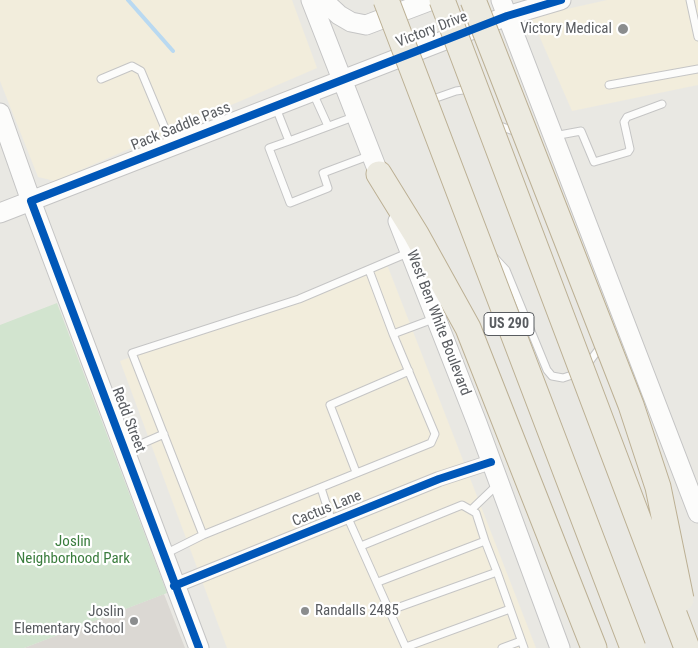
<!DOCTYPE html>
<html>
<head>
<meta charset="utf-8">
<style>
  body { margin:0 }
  canvas { display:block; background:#e9e8e3 }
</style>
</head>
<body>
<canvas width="698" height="648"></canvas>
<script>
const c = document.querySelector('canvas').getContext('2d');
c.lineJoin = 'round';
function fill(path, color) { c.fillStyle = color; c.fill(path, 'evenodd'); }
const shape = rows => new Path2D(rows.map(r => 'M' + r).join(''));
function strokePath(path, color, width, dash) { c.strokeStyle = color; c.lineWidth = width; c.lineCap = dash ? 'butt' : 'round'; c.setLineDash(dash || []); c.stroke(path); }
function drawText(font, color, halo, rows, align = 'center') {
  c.font = font + ' "Roboto Condensed",sans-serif'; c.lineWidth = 4.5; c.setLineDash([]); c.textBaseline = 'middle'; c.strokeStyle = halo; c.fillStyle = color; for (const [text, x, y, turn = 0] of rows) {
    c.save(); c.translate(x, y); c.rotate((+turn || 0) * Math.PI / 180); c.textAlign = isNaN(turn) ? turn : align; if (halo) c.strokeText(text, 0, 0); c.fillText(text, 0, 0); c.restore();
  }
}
fill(shape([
  [0,0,292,0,317,68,55,181,38,177,0,81],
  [607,0,698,0,698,85,572,111,531,17],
  [386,262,536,648,227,648,120,361]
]), '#f2eddc');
fill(shape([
  [164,594,185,648,24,648]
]), '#dbd8d3');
fill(shape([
  [57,303,167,593,24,648,0,648,0,325]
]), '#d2e4cf');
strokePath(shape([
  [128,0,173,51]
]), '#b9d9f1', 4);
const lane = shape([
  [690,0,698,37],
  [101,79,132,66,141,71,172,145],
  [609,85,698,69],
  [313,93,328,126],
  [429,103,436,98,456,91,470,89],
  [276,108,289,141,356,116],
  [500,126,519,133],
  [554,136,581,131,594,162,628,152,630,149,624,122,627,117,662,104],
  [289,141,269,148,290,203,328,188,323,173,371,155],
  [410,252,299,299,132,353,203,535,431,443,435,434,393,334,436,318],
  [493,256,506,270,547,370,552,376,563,378,578,373],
  [369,270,393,334],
  [586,366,602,345],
  [125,451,164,434],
  [356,472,330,405,409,371],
  [321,488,332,522],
  [471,510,498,484],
  [347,516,406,648],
  [361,546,462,505,476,513,485,541,378,582],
  [165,554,203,535],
  [497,572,524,648],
  [391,610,497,572,485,541],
  [406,647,510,609],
  [502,648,521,641]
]);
const street = shape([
  [174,586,439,479,491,462]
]);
const secondary = shape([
  [311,0,384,187],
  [323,0,339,15,351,22,366,25,432,0],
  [501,0,698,513],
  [0,113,31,201,199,648],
  [0,213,507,16,561,0],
  [398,221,477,423,560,648]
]);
const highway = shape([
  [379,174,416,234,468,328,594,648]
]);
strokePath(lane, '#c5c5c5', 9);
strokePath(street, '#c5c5c5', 16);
strokePath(secondary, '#c5c5c5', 21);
strokePath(highway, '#bcb094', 27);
strokePath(lane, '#fcfcfb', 7);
strokePath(street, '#fcfcfb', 14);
strokePath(secondary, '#fcfcfb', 19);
strokePath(highway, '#eceae0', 25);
const highwayBridge = shape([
  [386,0,633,648],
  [442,0,687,648],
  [473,0,631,405,658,487,681,599]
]);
strokePath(highwayBridge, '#bcb094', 27, []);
strokePath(highwayBridge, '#eceae0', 25);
strokePath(shape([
  [174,586,439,479,491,462],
  [199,648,31,201,507,16,561,0]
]), '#0057b8', 8);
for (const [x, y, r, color] of [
  [623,29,6,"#8b8d8e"],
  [305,611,5,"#8b8d8e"],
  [134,621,5,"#8b8d8e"]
]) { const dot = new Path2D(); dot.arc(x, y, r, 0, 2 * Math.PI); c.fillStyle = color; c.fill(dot); strokePath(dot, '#fff', 2); }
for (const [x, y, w] of [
  [509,324,50]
]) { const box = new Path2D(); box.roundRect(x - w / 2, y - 11.5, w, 23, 4); c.fillStyle = '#fff'; c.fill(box); strokePath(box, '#595c60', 1); }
drawText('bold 14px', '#595c60', null, [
  ["US 290",509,324]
]);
drawText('15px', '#595c60', '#fff', [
  ["Victory Medical",612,29],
  ["Randalls 2485",315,611,"left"],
  ["Joslin",124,612],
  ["Elementary School",124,629]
], 'right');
drawText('15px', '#595c60', '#fff', [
  ["Victory Drive",432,30,-21],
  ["Pack Saddle Pass",181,127,-22],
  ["West Ben White Boulevard",438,323,69],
  ["Redd Street",128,420,69],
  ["Cactus Lane",327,509,-22]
]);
drawText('15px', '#3b7d3e', '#fff', [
  ["Joslin",73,542],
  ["Neighborhood Park",73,559]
]);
</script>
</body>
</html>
